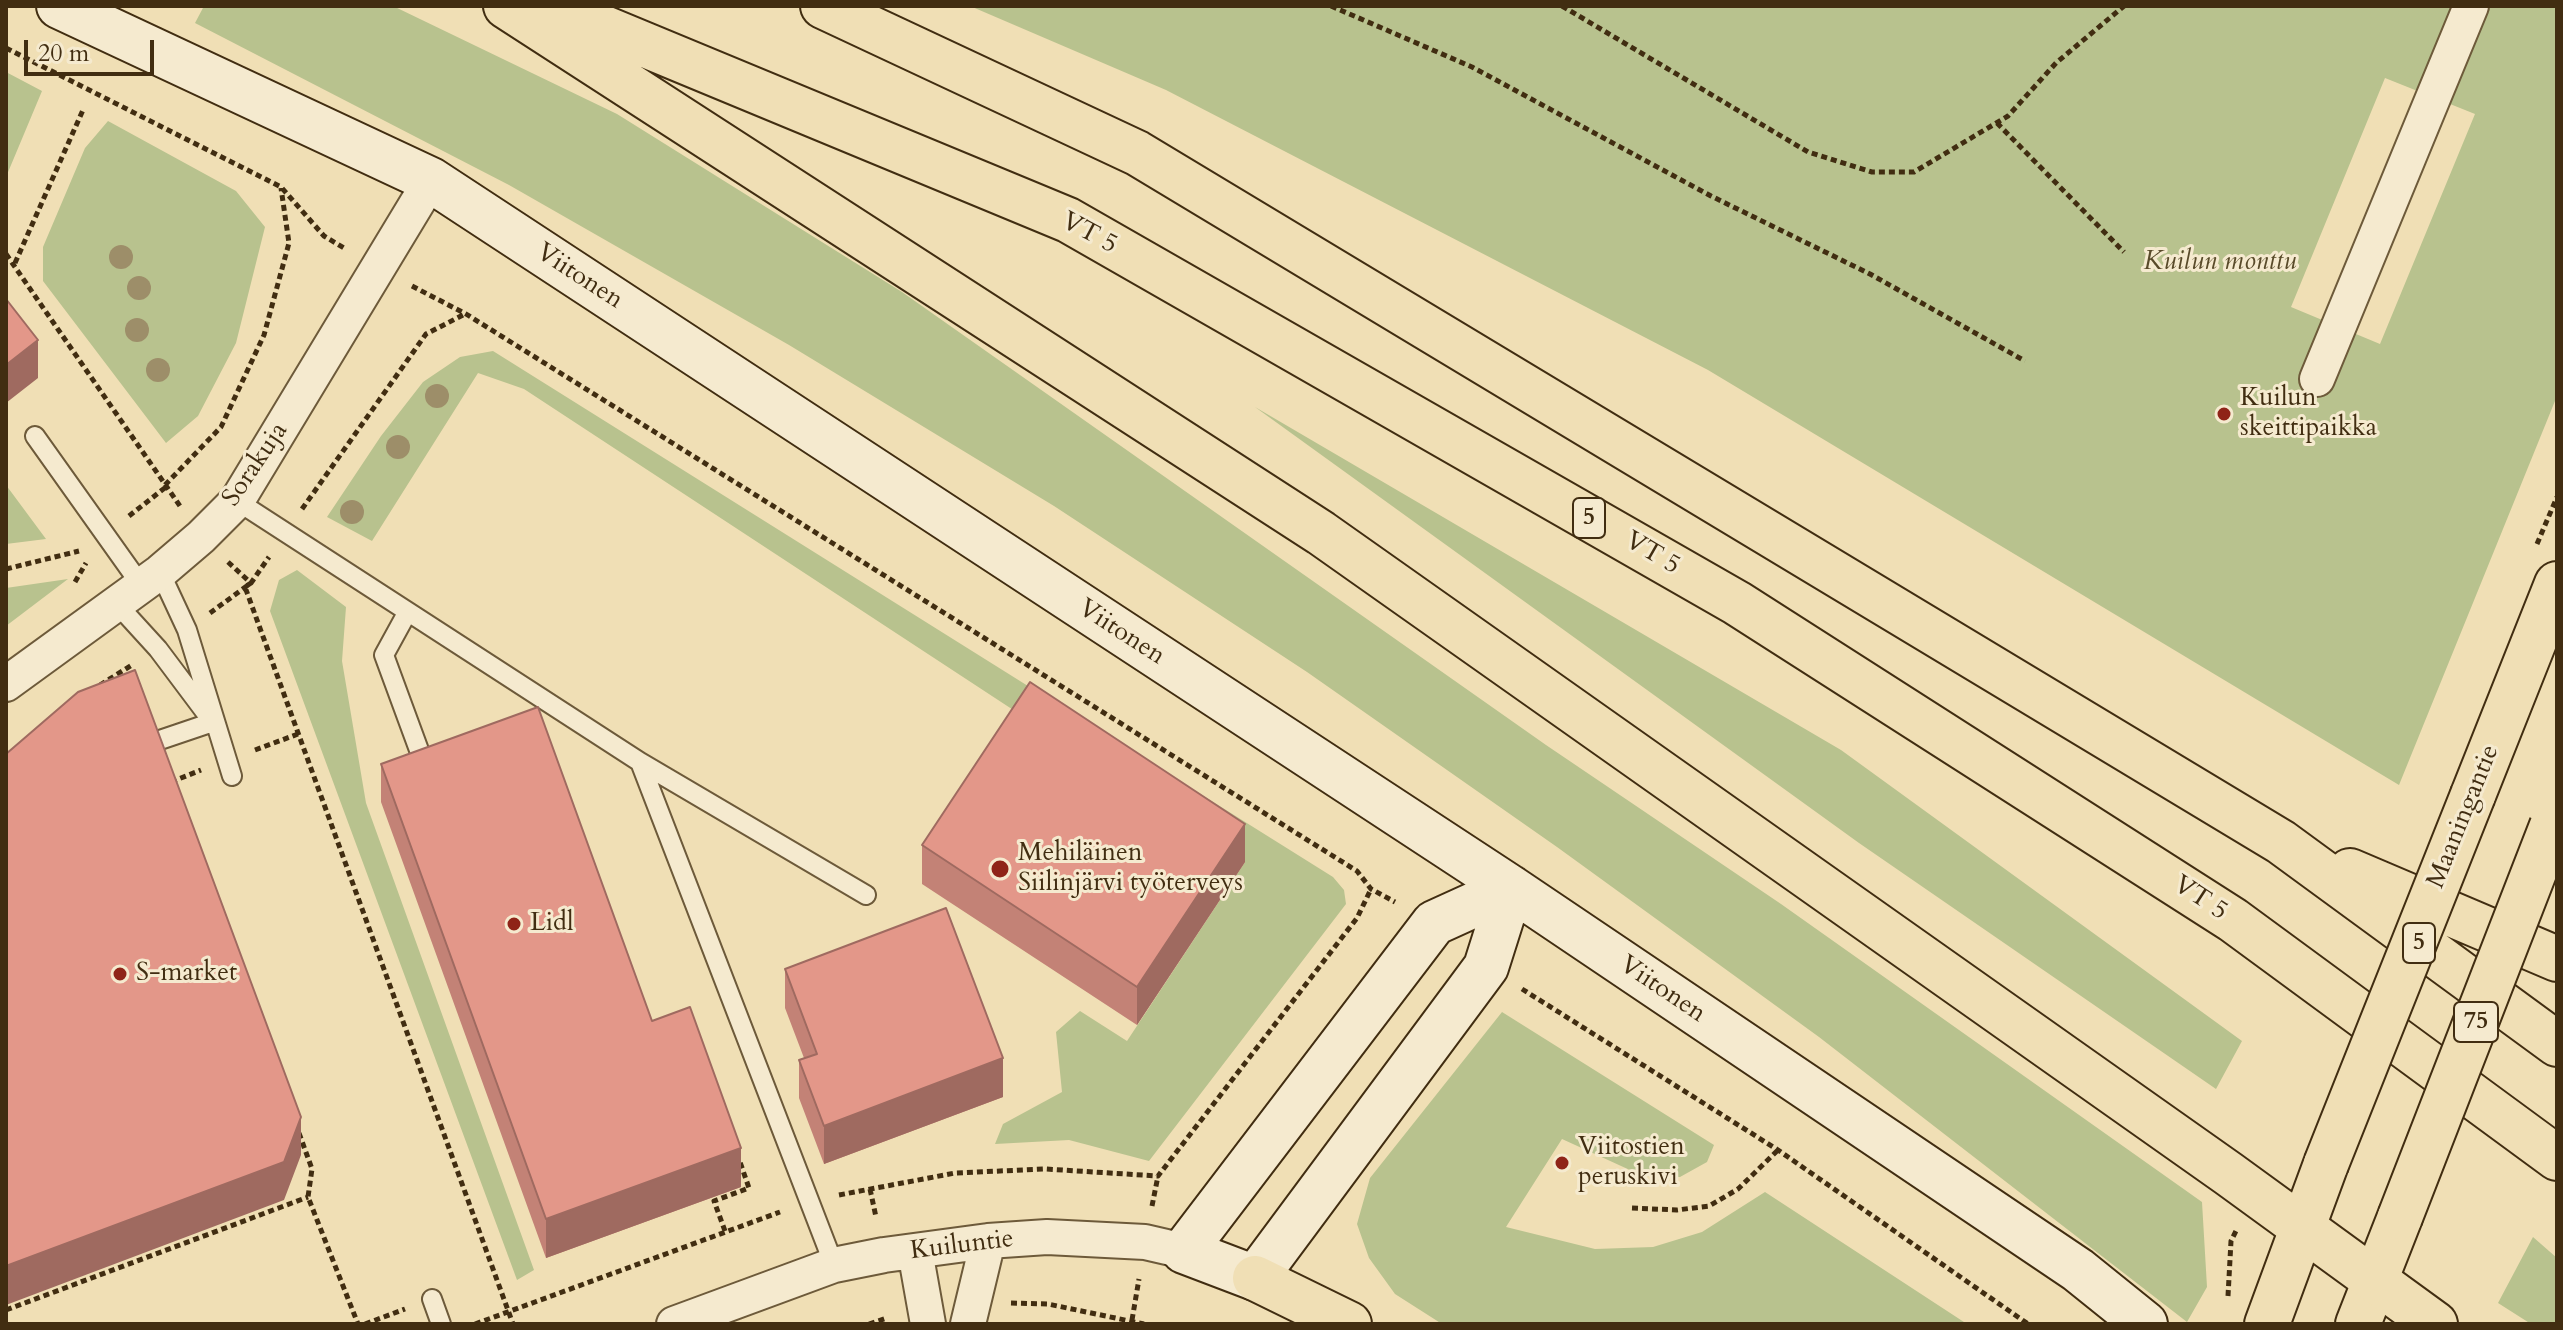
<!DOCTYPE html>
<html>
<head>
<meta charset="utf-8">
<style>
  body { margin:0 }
  #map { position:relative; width:2563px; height:1330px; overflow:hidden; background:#f0dfb5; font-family:Cardo,serif }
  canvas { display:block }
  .frame { position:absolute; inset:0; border:8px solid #412d11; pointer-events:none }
  .scale { position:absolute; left:24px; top:40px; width:130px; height:36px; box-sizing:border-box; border:4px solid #412d11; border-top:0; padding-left:10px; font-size:24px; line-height:28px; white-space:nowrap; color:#412d11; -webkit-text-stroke:6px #f5eacf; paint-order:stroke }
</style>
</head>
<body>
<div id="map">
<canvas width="2563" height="1330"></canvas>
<div class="frame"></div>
<div class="scale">20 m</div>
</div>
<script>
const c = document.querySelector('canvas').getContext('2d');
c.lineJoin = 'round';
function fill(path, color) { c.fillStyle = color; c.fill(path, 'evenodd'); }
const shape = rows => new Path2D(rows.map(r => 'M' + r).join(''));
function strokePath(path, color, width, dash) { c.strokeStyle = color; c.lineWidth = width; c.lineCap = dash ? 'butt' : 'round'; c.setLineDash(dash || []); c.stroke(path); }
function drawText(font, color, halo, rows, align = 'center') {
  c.font = font + ' Cardo,serif'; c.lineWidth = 6; c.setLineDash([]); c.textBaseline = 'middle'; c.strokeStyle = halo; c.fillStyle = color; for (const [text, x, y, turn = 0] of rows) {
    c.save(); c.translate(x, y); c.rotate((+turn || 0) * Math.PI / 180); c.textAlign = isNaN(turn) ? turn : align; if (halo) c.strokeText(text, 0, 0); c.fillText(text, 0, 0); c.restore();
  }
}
fill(shape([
  [204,6,393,6,617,114,902,292,1546,745,1781,904,2202,1202,2207,1287,2187,1322,1819,1037,1557,847,1307,672,1054,506,789,345,509,185,195,23],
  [970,6,2557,6,2557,396,2399,785,1708,370,1166,90],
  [2385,78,2475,114,2380,344,2291,307],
  [6,72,42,91,6,177],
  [108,121,236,191,265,227,236,343,198,416,166,443,43,281,43,247,85,148],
  [493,351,1333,877,1344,890,1346,904,1149,1161,1069,1140,995,1144,1003,1124,1062,1092,1056,1032,1080,1011,1127,1041,1245,862,524,389,478,373,372,541,327,517,381,436,423,382,460,357],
  [1255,407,1841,750,2242,1041,2216,1089,1859,843],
  [6,485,46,539,6,544],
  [297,570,346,607,342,661,366,803,534,1270,517,1280,270,611,279,580],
  [68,579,6,626,6,588],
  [1502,1012,1714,1145,1707,1162,1680,1177,1643,1176,1562,1139,1506,1227,1595,1249,1653,1247,1702,1232,1765,1192,1967,1324,1442,1324,1395,1294,1369,1258,1357,1224,1370,1178],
  [2533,1237,2557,1258,2557,1324,2531,1324,2498,1303]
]), '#b8c28e');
const lane = shape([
  [35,436,141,585],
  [237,501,640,762,834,1265],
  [160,572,187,630,232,776],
  [116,603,158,649,206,713],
  [407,613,384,655,423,761,434,757],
  [148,744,213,722],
  [640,762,866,895],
  [432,1299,441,1324]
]);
const street = shape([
  [2317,379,2471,6],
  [6,684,160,572,201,537,237,501,431,180],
  [915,1251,928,1324],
  [674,1324,834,1265,884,1255,988,1241,1047,1237,1145,1242,1184,1251],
  [968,1324,988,1241]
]);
const secondary = shape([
  [59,6,431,180,1511,888,2078,1270,2145,1324],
  [1511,888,1486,967,1255,1278,1184,1251,1434,923,1511,888]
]);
const primary = shape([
  [2473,795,2557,584],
  [1255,1278,1349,1324],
  [2267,1324,2326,1164],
  [2358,1324,2400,1217]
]);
const highway = shape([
  [506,6,1321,533,2229,1174,2435,1324],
  [551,6,1068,220,1737,603,2233,920,2557,1158],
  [823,6,1137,153,2281,842,2557,1044],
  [2350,871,2557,959]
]);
strokePath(lane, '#6d5a3a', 22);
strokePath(street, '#6d5a3a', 38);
strokePath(secondary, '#412d11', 48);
strokePath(primary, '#412d11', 48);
strokePath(highway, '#412d11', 48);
strokePath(shape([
  [1331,6,1472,67,1711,196,1870,274,2025,361],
  [1562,6,1808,152,1872,172,1914,172,2008,116,2056,63,2124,6],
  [6,48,281,187,324,236,344,248],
  [1997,123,2124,252],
  [6,254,180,506],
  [15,263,83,110],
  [412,286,466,314,1357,871,1371,889,1395,902],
  [165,485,221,427,264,335,289,243,281,188],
  [302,509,426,334,465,314],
  [129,516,166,487],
  [2537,544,2557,497],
  [228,562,251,583,245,587,513,1324],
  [6,569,79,551],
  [75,582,86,563],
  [210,613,251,583,269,557],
  [100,685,132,665],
  [255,750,298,734],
  [171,782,201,770],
  [1522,989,1778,1150,2028,1324],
  [299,1133,312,1169,308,1197,358,1324],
  [870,1189,876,1217],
  [839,1195,955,1173,1045,1169,1158,1176,1357,918,1371,889],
  [1152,1206,1158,1176],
  [1632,1208,1677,1210,1709,1206,1738,1189,1778,1150],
  [725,1231,714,1201,749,1188,740,1162],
  [2228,1296,2231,1241,2236,1231],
  [1011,1303,1048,1304,1144,1324],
  [6,1310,308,1197],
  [1132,1320,1139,1279],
  [365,1324,405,1309],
  [475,1324,780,1212],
  [869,1324,887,1318]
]), '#412d11', 5, [6, 4]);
strokePath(lane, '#f5eacf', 18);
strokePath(street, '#f5eacf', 34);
strokePath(secondary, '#f5eacf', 44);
strokePath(primary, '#f0dfb5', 44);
strokePath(highway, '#f0dfb5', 44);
const primaryBridge = shape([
  [2326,1164,2473,795],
  [2400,1217,2552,826]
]);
strokePath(primaryBridge, '#412d11', 48, []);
strokePath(primaryBridge, '#f0dfb5', 44);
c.fillStyle = '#9d8e69';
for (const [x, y] of [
  [121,257],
  [139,288],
  [137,330],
  [158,370],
  [437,396],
  [398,447],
  [352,512]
]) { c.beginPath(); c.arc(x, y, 12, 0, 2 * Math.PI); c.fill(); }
fill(shape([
  [381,764,652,1021,741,1187,546,1258,381,802],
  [922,845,1245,862,1137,1025,922,884],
  [785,969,1003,1097,824,1164,799,1098,799,1060,804,1058,785,1008]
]), '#c38276');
fill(shape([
  [38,340,38,378,6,403,6,365],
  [1245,824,1245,862,1137,1025,1137,987],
  [1003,1058,1003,1097,824,1164,824,1126],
  [301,1117,301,1155,284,1200,6,1305,6,1266],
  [741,1148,741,1187,546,1258,546,1219]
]), '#9f6a60');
const building = shape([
  [6,299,38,340,6,365,6,299],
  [135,670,301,1117,284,1162,6,1266,6,754,78,692,135,670],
  [1030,682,1245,824,1137,987,922,845,1030,682],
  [538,707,652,1021,690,1007,741,1148,546,1219,381,764,538,707],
  [946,908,1003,1058,824,1126,799,1060,817,1054,785,969,946,908]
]);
fill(building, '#e39789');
strokePath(building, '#9f6a60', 2);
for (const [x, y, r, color] of [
  [2224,414,8,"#8f2418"],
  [1000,869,10,"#8f2418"],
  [514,924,8,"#8f2418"],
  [120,974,8,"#8f2418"],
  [1562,1163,8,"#8f2418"]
]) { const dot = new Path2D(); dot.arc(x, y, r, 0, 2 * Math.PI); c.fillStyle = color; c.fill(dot); strokePath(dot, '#f5eacf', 3); }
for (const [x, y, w] of [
  [1589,518,32],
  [2419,943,32],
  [2476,1022,44]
]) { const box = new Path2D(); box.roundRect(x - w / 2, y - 20, w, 40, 6); c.fillStyle = '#f5eacf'; c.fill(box); strokePath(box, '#412d11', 2); }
drawText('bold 24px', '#412d11', null, [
  ["5",1589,518],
  ["5",2419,943],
  ["75",2476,1022]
]);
drawText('26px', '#412d11', '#f5eacf', [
  ["VT 5",1089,234,28],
  ["Viitonen",579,277,33],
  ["Sorakuja",256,465,-56],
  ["VT 5",1652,554,30],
  ["Viitonen",1121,633,33],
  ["Maaningantie",2464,817,-68],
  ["VT 5",2200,899,33],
  ["Viitonen",1662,990,34],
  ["Kuiluntie",962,1246,-7]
]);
drawText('italic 26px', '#594b2a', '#f5eacf', [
  ["Kuilun monttu",2220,263]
]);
drawText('26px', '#412d11', '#f5eacf', [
  ["Kuilun",2240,399],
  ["skeittipaikka",2240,429],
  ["Mehiläinen",1018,854],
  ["Siilinjärvi työterveys",1018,884],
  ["Lidl",530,924],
  ["S-market",136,974],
  ["Viitostien",1578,1148],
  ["peruskivi",1578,1178]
], 'left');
</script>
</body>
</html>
